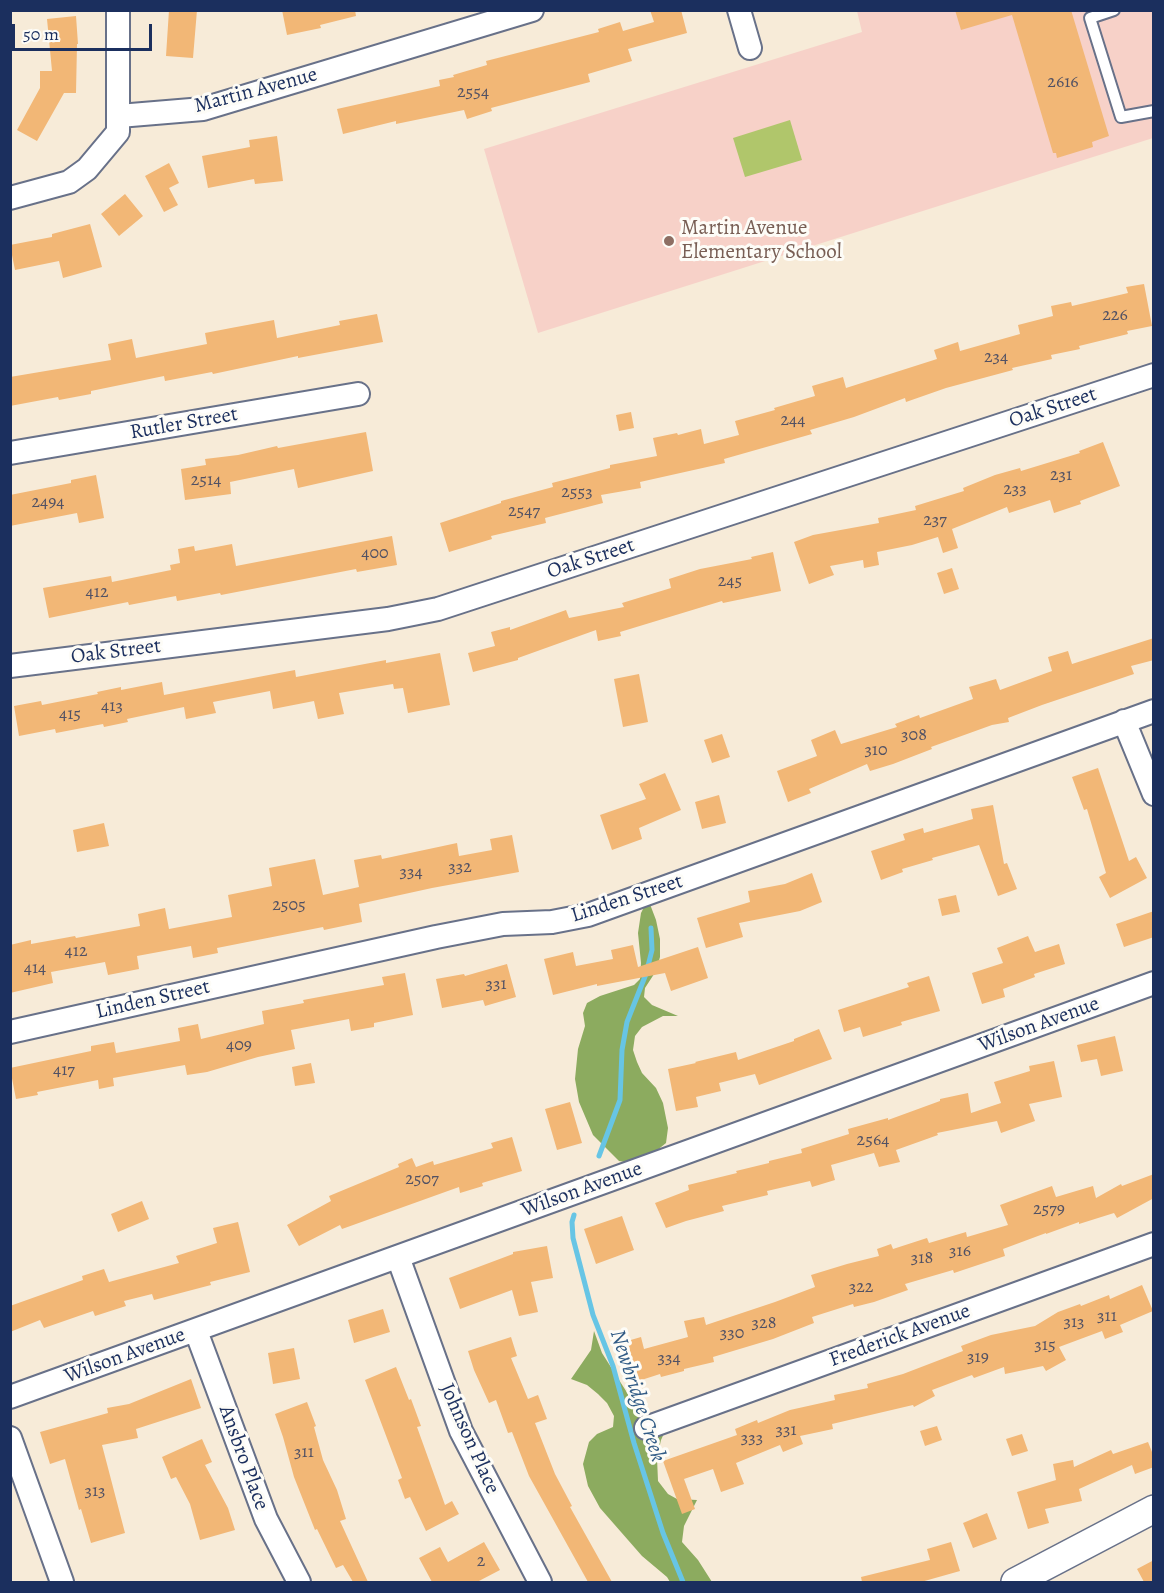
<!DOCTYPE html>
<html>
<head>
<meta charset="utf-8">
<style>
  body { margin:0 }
  #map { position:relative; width:1164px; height:1593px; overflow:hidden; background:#f7ebd8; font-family:Alegreya,serif }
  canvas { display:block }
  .frame { position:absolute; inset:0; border:12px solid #1b2f5e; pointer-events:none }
  .scale { position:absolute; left:12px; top:24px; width:140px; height:27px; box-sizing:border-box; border:3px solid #1b2f5e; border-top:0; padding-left:8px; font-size:18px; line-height:21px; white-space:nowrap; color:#1b2f5e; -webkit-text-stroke:4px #fdfcf7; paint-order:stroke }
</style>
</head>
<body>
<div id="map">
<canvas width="1164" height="1593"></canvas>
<div class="frame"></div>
<div class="scale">50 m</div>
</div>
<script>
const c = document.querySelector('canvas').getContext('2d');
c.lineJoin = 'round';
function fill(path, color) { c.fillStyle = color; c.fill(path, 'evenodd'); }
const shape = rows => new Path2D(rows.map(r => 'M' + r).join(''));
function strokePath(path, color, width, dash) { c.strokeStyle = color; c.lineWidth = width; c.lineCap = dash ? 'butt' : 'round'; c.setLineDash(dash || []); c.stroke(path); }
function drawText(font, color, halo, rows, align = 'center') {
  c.font = font + ' Alegreya,serif'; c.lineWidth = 6; c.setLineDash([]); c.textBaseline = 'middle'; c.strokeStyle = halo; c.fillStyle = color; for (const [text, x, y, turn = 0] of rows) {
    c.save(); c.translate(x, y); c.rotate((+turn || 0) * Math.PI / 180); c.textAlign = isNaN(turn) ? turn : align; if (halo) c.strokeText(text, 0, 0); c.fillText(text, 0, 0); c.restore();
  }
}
fill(shape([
  [857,11,1153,11,1153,138,538,333,484,149,862,32]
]), '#f7d1c8');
fill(shape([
  [790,120,802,160,745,177,733,138]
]), '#b0c66b');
fill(shape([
  [648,899,656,920,660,939,660,957,656,971,645,988,644,997,652,1005,678,1016,663,1016,642,1027,635,1036,633,1050,637,1062,642,1073,656,1088,663,1103,668,1128,666,1143,650,1156,631,1163,619,1161,593,1135,579,1102,575,1079,578,1049,585,1026,583,1013,587,1003,600,996,634,985,640,979,641,963,638,933,641,913],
  [594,1331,602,1353,638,1410,646,1420,667,1427,661,1440,657,1458,658,1481,668,1494,677,1499,697,1500,684,1526,682,1542,698,1560,712,1582,670,1582,667,1577,642,1556,600,1508,588,1486,583,1464,589,1442,597,1434,613,1427,614,1416,607,1403,598,1394,587,1385,571,1379,591,1350]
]), '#8cab5f');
strokePath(shape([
  [599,1156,620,1100,622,1050,627,1022,646,974,652,950,651,928],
  [574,1215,572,1222,573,1238,593,1315,613,1366,634,1443,663,1533,683,1582]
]), '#67c5e5', 5);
fill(shape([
  [169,10,197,10,193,58,166,56],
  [282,10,355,10,356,16,320,25,321,28,287,35],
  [650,10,681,10,687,33,628,49,632,61,588,74,590,82,491,108,492,111,467,119,464,110,396,124,396,121,343,134,337,109,440,86,439,80,454,77,453,75,487,65,486,61,599,32,598,29,620,22,623,31,654,22],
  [955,10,1071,10,1109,136,1092,142,1093,147,1057,158,1056,153,1053,153,1012,15,961,30],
  [76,16,78,44,77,44,76,93,64,93,37,141,17,130,40,88,40,71,52,71,47,19],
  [277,136,283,181,255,184,254,179,208,188,202,156,250,147,249,140],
  [169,163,179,183,169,188,178,205,164,212,145,176],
  [125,194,143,216,119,236,101,214],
  [90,224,102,267,63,278,59,261,15,270,10,245,52,237,52,234],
  [1144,284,1152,326,1127,331,1128,334,1079,346,1080,349,1051,355,1052,359,1012,368,1013,370,946,388,906,402,905,398,854,417,810,430,812,434,724,459,725,463,640,482,641,488,601,495,603,503,545,518,546,523,491,536,492,539,449,552,440,523,501,503,501,501,553,487,552,483,610,468,610,465,657,456,653,438,677,433,678,435,701,429,704,444,739,435,735,421,775,410,774,408,815,396,812,386,843,377,846,388,937,359,934,350,958,342,960,351,1020,334,1018,325,1053,316,1051,306,1071,302,1072,306,1128,293,1126,287],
  [377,314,383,342,298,358,298,356,213,374,212,372,165,381,164,376,91,391,91,394,59,400,58,397,10,406,10,377,111,360,108,344,132,339,136,358,207,344,205,333,231,328,274,320,277,338,340,325,339,321],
  [631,412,634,428,619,431,616,415],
  [366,432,373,471,298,488,294,469,230,482,231,494,185,500,181,469,206,465,205,459,238,455,277,446,278,448],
  [1103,442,1120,486,1080,501,1081,504,1054,513,1050,500,1009,513,1007,507,952,529,958,548,943,553,938,537,912,545,877,552,879,565,864,568,863,560,830,566,834,575,809,584,794,542,813,535,879,523,878,518,916,510,915,506,964,491,963,488,995,475,1020,468,1021,471,1080,453,1079,451],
  [96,475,104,518,79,523,77,513,10,526,10,495,71,483,71,480],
  [392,536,397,565,357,572,356,569,221,595,220,593,177,601,176,596,129,605,128,602,49,618,43,588,111,576,112,582,171,570,170,565,180,563,178,549,194,546,195,551,232,544,236,566],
  [773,552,781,591,723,603,722,601,620,632,621,636,598,641,596,630,518,658,518,660,473,672,468,653,495,646,491,632,510,627,510,630,566,610,569,618,624,607,622,603,671,588,669,579,700,569,752,559,751,557],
  [952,568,959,589,944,594,937,573],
  [1154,638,1154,660,1131,666,1134,674,1042,705,1008,718,1009,722,992,725,931,747,932,749,893,764,870,771,867,764,809,789,811,793,788,802,777,771,817,756,811,740,835,730,841,744,897,727,895,724,919,715,920,718,973,699,969,687,996,679,1000,690,1052,671,1048,657,1068,651,1072,664],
  [440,653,450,705,408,713,403,688,394,689,393,684,339,693,344,714,318,719,314,701,273,709,270,691,213,702,216,713,186,719,184,707,127,719,128,722,104,727,103,724,56,733,55,729,19,736,14,706,41,701,42,705,98,694,97,692,121,687,121,690,162,682,164,695,295,670,296,677,386,660,386,663],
  [639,674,648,722,623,727,614,679],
  [722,734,730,757,712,763,704,740],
  [1098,768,1129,861,1136,857,1147,878,1110,898,1099,877,1106,873,1087,809,1084,810,1072,777],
  [665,773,681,810,639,828,642,839,612,850,600,815,646,799,639,784],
  [719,795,726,823,702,829,695,802],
  [993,805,1004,864,1007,863,1017,889,998,896,979,845,932,858,933,860,902,869,903,872,881,880,871,851,905,840,903,834,923,828,924,833,973,819,971,809],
  [104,823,109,846,77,852,73,830],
  [512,835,519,872,432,888,359,904,362,922,324,930,323,927,217,948,218,953,193,958,191,946,137,956,139,969,108,975,105,962,51,972,53,983,10,993,10,945,31,940,31,944,75,936,76,938,140,926,138,914,165,908,169,929,232,917,228,895,272,886,269,868,315,859,323,895,359,887,354,860,381,855,382,859,457,843,459,856,492,850,490,839],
  [812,873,822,902,800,911,739,923,743,937,706,948,697,918,750,902,748,891,785,884],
  [956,895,960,912,942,916,938,899],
  [1154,911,1154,937,1124,947,1116,924],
  [1028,936,1035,952,1059,944,1065,964,1034,974,1035,977,1003,989,1005,997,982,1004,972,973,1003,963,997,948],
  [633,945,638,967,698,947,708,978,671,991,665,973,597,986,597,984,553,995,544,959,573,952,576,966,613,959,611,950],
  [507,964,516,997,485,1006,483,1000,442,1008,436,979,464,974,465,976],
  [405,973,413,1015,374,1023,374,1027,351,1031,349,1019,291,1030,295,1049,258,1057,207,1072,187,1075,185,1065,113,1078,114,1086,99,1089,98,1080,37,1092,38,1095,16,1099,10,1068,91,1051,91,1046,114,1042,116,1053,180,1041,178,1028,198,1024,201,1039,264,1024,262,1011,304,1003,303,1000,384,985,382,977],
  [929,976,940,1011,901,1022,902,1025,863,1037,860,1027,844,1032,838,1010,909,987,907,983],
  [819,1029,832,1059,759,1085,755,1074,719,1083,721,1091,696,1097,698,1107,676,1111,668,1069,696,1063,695,1062,736,1052,738,1060,794,1041,794,1039],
  [1115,1036,1123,1071,1101,1076,1097,1059,1081,1062,1077,1045],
  [1054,1061,1062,1097,1029,1104,1035,1121,1001,1133,997,1121,937,1133,938,1135,896,1150,900,1162,879,1167,874,1153,831,1165,835,1180,812,1187,810,1181,767,1191,768,1195,722,1206,724,1211,686,1221,666,1228,655,1203,689,1190,688,1185,737,1173,736,1171,769,1163,769,1161,802,1153,801,1149,849,1134,848,1129,888,1118,888,1120,940,1101,940,1099,968,1093,971,1113,1001,1103,994,1082,1030,1071,1029,1066],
  [311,1063,315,1083,295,1086,292,1067],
  [570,1102,582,1143,557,1150,545,1109],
  [512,1137,522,1171,482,1183,483,1186,460,1193,459,1187,342,1229,340,1225,299,1246,287,1225,331,1201,329,1196,399,1167,398,1164,412,1158,416,1167,433,1161,434,1165,493,1148,491,1143],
  [1154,1174,1154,1198,1117,1218,1114,1213,1079,1224,1079,1222,1046,1234,1046,1233,1003,1249,1005,1256,954,1273,953,1270,905,1284,908,1290,874,1302,854,1307,853,1304,812,1317,814,1323,773,1339,713,1357,714,1362,684,1369,684,1371,661,1377,660,1374,629,1384,617,1344,641,1337,644,1349,688,1337,684,1321,704,1317,706,1325,775,1302,815,1287,811,1275,847,1264,879,1256,877,1249,891,1244,893,1249,927,1238,929,1243,966,1232,967,1237,1008,1225,1000,1205,1052,1186,1056,1197,1093,1186,1096,1198,1121,1184,1122,1186],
  [142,1201,149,1219,118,1232,111,1214],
  [622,1216,634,1250,596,1264,584,1229],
  [238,1222,250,1272,210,1282,211,1285,154,1300,152,1294,124,1301,126,1306,95,1316,93,1311,44,1328,40,1320,10,1332,10,1306,83,1280,82,1276,104,1269,109,1282,179,1263,176,1256,217,1243,213,1228],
  [547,1246,553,1278,531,1282,538,1312,519,1316,512,1290,460,1309,449,1278,513,1254,513,1252],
  [1142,1285,1153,1311,1120,1325,1123,1332,1105,1339,1102,1331,1059,1347,1066,1360,1046,1371,1043,1366,1005,1374,1004,1367,974,1378,972,1375,932,1390,935,1396,914,1407,913,1405,832,1424,833,1429,800,1436,803,1444,783,1452,780,1445,736,1463,744,1484,721,1492,713,1469,684,1479,695,1509,682,1514,663,1461,737,1435,735,1429,757,1420,758,1423,790,1410,835,1400,834,1395,868,1388,867,1384,903,1374,963,1351,961,1346,991,1335,1035,1326,1058,1312,1080,1304,1081,1306,1109,1295,1110,1299],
  [383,1309,390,1332,354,1343,348,1320],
  [511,1337,517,1356,511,1358,528,1399,538,1395,547,1419,535,1423,555,1474,572,1506,570,1507,612,1582,588,1582,529,1476,512,1432,508,1433,496,1400,489,1403,474,1370,468,1351],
  [294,1348,300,1379,273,1384,268,1353],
  [396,1367,409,1400,411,1399,421,1426,417,1427,445,1505,452,1501,459,1514,426,1531,410,1497,405,1499,398,1480,402,1478,365,1380],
  [191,1379,201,1408,136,1429,138,1438,102,1445,125,1533,91,1543,81,1509,79,1510,65,1459,50,1464,40,1432,108,1413,107,1408,129,1404],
  [307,1402,316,1426,314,1427,323,1460,337,1490,346,1519,340,1521,368,1582,353,1582,343,1565,336,1568,317,1529,315,1530,294,1477,283,1437,275,1414],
  [937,1426,942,1440,925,1446,920,1431],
  [1022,1434,1028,1451,1012,1456,1006,1439],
  [202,1439,212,1462,205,1465,228,1508,235,1530,200,1540,190,1504,176,1477,171,1479,162,1457],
  [1148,1442,1154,1457,1154,1467,1135,1474,1132,1465,1079,1489,1082,1501,1045,1509,1049,1523,1028,1529,1017,1492,1056,1480,1053,1464,1073,1460,1074,1467,1111,1450,1113,1454],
  [987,1513,997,1539,973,1548,963,1523],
  [484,1542,500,1570,477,1582,432,1582,419,1558,440,1547,448,1562],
  [951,1542,960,1571,921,1582,862,1582,861,1577,930,1560,927,1549],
  [1154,1560,1154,1582,1144,1582,1137,1569]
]), '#f2b776');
const service = shape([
  [1114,10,1090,18,1121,117,1154,111]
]);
const minor = shape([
  [739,10,750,48],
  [119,116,203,109,532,10],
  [10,198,69,182,87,169,118,132,118,10],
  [10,453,358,394],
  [10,666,388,619,438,609,1154,375],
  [1124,721,1154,794],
  [10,1032,436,937,503,924,552,922,588,915,1154,711],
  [398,1257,461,1431,540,1582],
  [196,1331,266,1519,299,1582],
  [10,1397,1154,983],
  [646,1428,1154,1244],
  [10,1438,62,1582]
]);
const tertiary = shape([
  [1015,1582,1154,1509]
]);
strokePath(service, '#687189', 14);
strokePath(minor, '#687189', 26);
strokePath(tertiary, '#687189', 30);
strokePath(service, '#fff', 10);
strokePath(minor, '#fff', 22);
strokePath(tertiary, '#fff', 27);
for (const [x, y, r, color] of [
  [669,241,6,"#8d6e63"]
]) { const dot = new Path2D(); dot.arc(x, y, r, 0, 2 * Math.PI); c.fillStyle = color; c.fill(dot); strokePath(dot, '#fdfcf7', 2); }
drawText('18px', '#515164', null, [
  ["2616",1063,83],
  ["2554",473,93],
  ["226",1115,316],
  ["234",996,358],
  ["244",793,421],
  ["231",1061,476],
  ["2514",206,481],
  ["233",1015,490],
  ["2553",577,493],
  ["2494",48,503],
  ["2547",524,512],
  ["237",935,521],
  ["400",375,554],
  ["245",730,582],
  ["412",97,593],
  ["413",112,707],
  ["415",70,715],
  ["308",914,736],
  ["310",876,751],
  ["332",460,868],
  ["334",411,873],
  ["2505",289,906],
  ["412",76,952],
  ["414",35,969],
  ["331",496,985],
  ["409",239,1046],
  ["417",64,1071],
  ["2564",873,1141],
  ["2507",422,1180],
  ["2579",1049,1210],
  ["316",960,1252],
  ["318",922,1259],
  ["322",861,1288],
  ["311",1107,1317],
  ["313",1074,1323],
  ["328",764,1324],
  ["330",732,1334],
  ["315",1045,1346],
  ["319",978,1358],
  ["334",669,1359],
  ["331",786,1431],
  ["333",752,1439],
  ["311",304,1453],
  ["313",95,1492],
  ["2",481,1562]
]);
drawText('21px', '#1b2f5e', '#fdfcf7', [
  ["Martin Avenue",256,91,-15],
  ["Oak Street",1053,408,-18],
  ["Rutler Street",184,424,-10],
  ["Oak Street",591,559,-18],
  ["Oak Street",116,652,-7],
  ["Linden Street",627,899,-18],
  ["Linden Street",153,1000,-13],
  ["Wilson Avenue",1039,1025,-20],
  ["Wilson Avenue",582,1190,-20],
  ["Frederick Avenue",900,1336,-20],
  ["Wilson Avenue",125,1356,-20],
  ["Johnson Place",469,1439,66],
  ["Ansbro Place",243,1458,70]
]);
drawText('21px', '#785e54', '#fdfcf7', [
  ["Martin Avenue",681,229],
  ["Elementary School",681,253]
], 'left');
drawText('italic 22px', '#325c86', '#fdfcf7', [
  ["Newbridge Creek",637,1396,72]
]);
</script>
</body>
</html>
